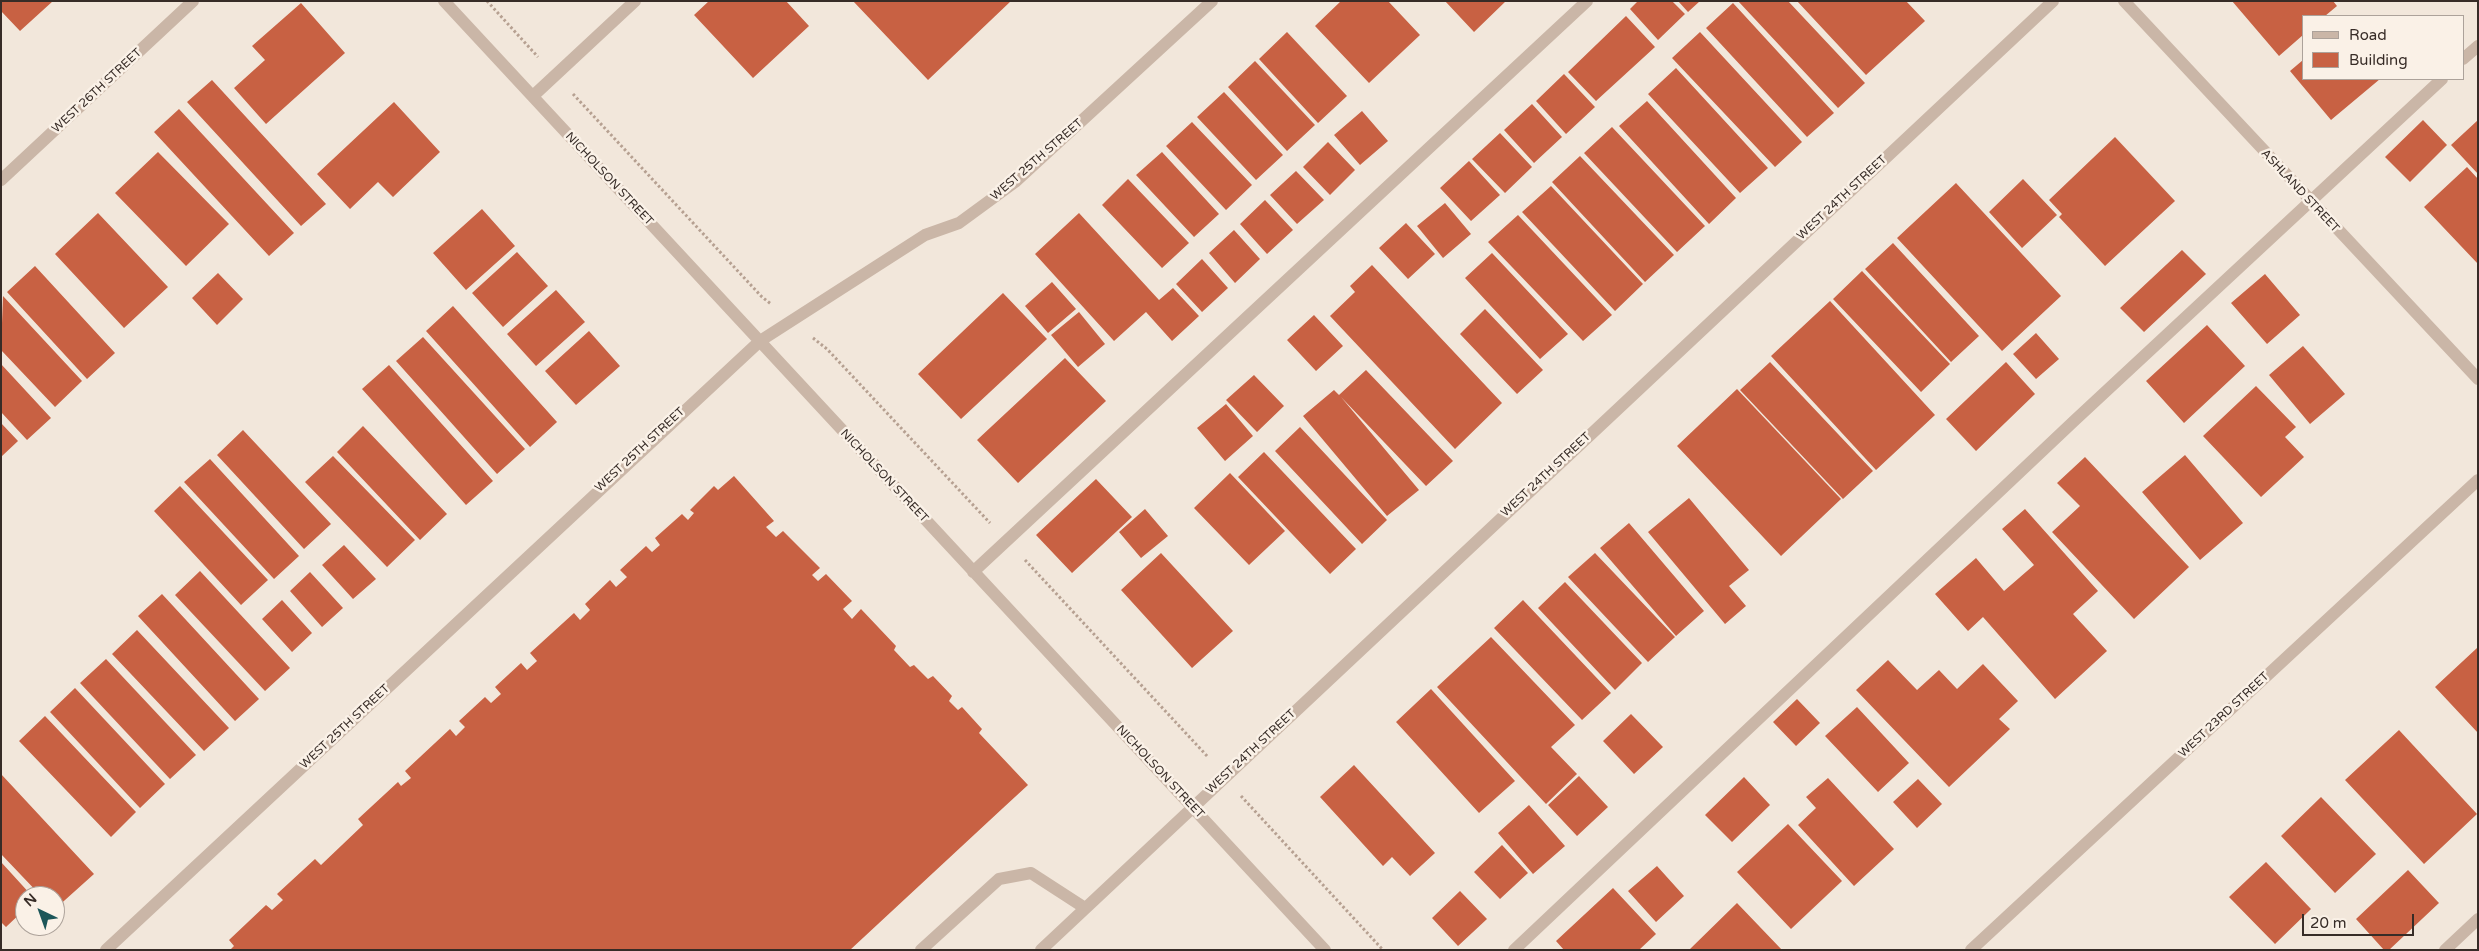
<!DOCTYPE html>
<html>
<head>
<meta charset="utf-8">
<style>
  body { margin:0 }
  #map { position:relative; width:2479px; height:951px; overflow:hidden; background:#f2e7db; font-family:"Varela Round",sans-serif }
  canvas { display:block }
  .frame { position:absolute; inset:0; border:2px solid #372c27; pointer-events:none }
  .legend { position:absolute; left:2302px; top:15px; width:162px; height:65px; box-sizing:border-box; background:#faf1e7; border:1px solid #aca29a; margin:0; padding:6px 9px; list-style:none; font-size:15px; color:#372c27 }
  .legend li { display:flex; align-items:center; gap:10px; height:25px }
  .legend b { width:25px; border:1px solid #aca29a }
  .north { position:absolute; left:15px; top:886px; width:50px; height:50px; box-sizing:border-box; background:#faf1e7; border:1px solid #aca29a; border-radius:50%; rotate:318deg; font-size:14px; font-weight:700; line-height:20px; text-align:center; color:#372c27 }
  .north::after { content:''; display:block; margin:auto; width:18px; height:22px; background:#1c5659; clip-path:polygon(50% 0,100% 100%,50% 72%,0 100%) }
  .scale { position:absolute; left:2302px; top:914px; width:112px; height:22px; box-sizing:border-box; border:2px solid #372c27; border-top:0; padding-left:6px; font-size:15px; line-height:18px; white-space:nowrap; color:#372c27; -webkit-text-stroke:4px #faf1e7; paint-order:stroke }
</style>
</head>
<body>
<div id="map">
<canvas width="2479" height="951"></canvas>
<div class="frame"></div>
<ul class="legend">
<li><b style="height:6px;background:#cab6a7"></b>Road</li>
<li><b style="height:14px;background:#c86143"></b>Building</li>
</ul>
<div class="north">N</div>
<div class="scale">20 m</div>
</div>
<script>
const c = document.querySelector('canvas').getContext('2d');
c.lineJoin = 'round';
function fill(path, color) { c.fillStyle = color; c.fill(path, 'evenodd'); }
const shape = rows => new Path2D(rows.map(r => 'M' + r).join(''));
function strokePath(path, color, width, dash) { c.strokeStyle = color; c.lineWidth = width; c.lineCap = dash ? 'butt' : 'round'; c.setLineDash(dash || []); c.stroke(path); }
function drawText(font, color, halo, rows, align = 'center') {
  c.font = font + ' "Varela Round",sans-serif'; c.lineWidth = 5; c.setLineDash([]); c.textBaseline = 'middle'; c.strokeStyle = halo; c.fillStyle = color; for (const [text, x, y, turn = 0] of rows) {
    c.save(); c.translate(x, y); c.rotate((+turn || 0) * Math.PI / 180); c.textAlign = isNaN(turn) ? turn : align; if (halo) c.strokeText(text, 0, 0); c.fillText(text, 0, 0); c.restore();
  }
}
fill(shape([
  [1,1,53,1,20,31,1,11],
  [709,1,786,1,809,26,753,78,694,15],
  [853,1,1011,1,928,80],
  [1341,1,1388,1,1420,35,1369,83,1315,26],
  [1445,1,1506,1,1474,32],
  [1638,1,1672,1,1685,14,1658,40,1630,9],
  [1678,1,1700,1,1688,12],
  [1738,1,1788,1,1865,83,1838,108],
  [1797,1,1906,1,1925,21,1866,75],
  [2232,1,2333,1,2337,6,2325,16,2303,16,2303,35,2279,56],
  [301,3,345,53,266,124,234,88,265,60,252,46],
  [1733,3,1834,113,1807,137,1706,28],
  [1626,16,1655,47,1596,101,1568,72],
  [1287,32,1347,96,1318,123,1259,59],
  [1700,32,1802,142,1775,167,1672,58],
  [2303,60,2303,79,2380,79,2331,120,2290,71],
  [1255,61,1315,125,1287,151,1228,87],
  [1676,68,1768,168,1740,193,1648,94],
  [1564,74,1595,107,1566,134,1536,101],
  [212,80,326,204,301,226,187,102],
  [1224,92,1283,155,1256,180,1197,117],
  [1647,101,1736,198,1709,224,1619,126],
  [394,102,440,152,393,197,378,182,350,209,317,174],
  [1532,104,1562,137,1534,163,1504,130],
  [179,109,294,233,269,256,154,132],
  [1362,111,1388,141,1360,165,1334,135],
  [2423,120,2447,145,2410,182,2385,157],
  [2478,120,2478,174,2451,145],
  [1192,122,1252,185,1226,210,1166,146],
  [1612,127,1705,226,1677,252,1584,153],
  [1500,133,1532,167,1505,193,1472,159],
  [2115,137,2175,201,2105,266,2059,217,2062,214,2049,200],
  [1328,142,1355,170,1330,195,1303,167],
  [158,152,229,224,186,266,115,193],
  [1162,152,1219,214,1194,237,1136,175],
  [1580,156,1674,255,1645,282,1552,182],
  [1469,161,1500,195,1471,221,1440,188],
  [2467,167,2478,179,2478,264,2424,207],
  [1296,171,1324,200,1297,224,1270,195],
  [1128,179,1189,243,1162,268,1102,205],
  [2023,179,2057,215,2022,248,1989,212],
  [1956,183,2061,296,2002,351,1897,238],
  [1551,186,1643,284,1615,311,1522,212],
  [1265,200,1293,230,1267,254,1240,224],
  [1445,203,1471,234,1443,258,1417,226],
  [482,209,515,246,466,290,433,253],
  [98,213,168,287,124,328,55,254],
  [1079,213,1159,300,1173,288,1199,316,1172,341,1146,312,1114,341,1035,254],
  [1518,215,1612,315,1583,341,1488,242],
  [1406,223,1435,254,1408,279,1379,248],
  [1234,230,1260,259,1235,283,1209,253],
  [1893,243,1979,336,1951,362,1865,269],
  [2182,250,2206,274,2144,332,2120,308],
  [517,252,548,286,503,327,472,293],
  [1492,253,1568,334,1540,359,1465,278],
  [1202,259,1228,288,1202,312,1176,284],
  [1372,265,1502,403,1455,449,1330,316,1355,292,1350,286],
  [35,266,115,353,87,379,7,292],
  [1862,271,1950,364,1921,392,1833,299],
  [218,273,243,299,217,325,192,298],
  [2265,274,2300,315,2267,344,2231,303],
  [1052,282,1076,309,1048,333,1025,306],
  [556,290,585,322,536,366,507,334],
  [1003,293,1047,339,961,419,918,374],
  [3,296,82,381,55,407,1,350],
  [1830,301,1935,415,1876,470,1771,356],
  [453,306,557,422,530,447,426,331],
  [1485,309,1543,370,1517,394,1460,334],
  [1079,312,1105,344,1078,367,1051,335],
  [1314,315,1343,346,1316,371,1287,340],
  [2207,325,2245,366,2184,423,2146,381],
  [589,331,620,366,576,405,545,371],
  [2036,333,2059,359,2036,379,2013,354],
  [423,337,525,449,497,474,396,361],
  [2303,346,2345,394,2310,424,2269,375],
  [1065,358,1106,401,1018,483,977,440],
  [1770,362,1873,471,1843,499,1740,390],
  [2006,362,2035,394,1976,451,1946,419],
  [1,364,51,418,27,440,1,412],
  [389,365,493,481,466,505,362,389],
  [1366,370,1453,461,1426,486,1341,397,1419,490,1387,516,1303,416,1334,390,1339,395],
  [1254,375,1284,406,1257,432,1226,400],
  [2256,386,2296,427,2285,437,2304,457,2261,497,2203,436],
  [1737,389,1841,499,1781,556,1677,446],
  [1226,404,1253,436,1225,461,1197,428],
  [1,423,18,441,1,457],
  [363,426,447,514,420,540,337,452],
  [1300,427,1387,520,1362,544,1275,451],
  [243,430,331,524,304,549,217,455],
  [1264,452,1356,549,1330,574,1238,477],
  [2185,455,2243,523,2200,560,2142,492],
  [333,456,415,540,387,567,305,482],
  [2085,457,2189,567,2134,619,2052,532,2080,506,2057,483],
  [210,459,299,556,274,579,184,482],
  [1230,473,1285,531,1249,565,1194,508],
  [734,476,774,521,766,527,776,537,783,531,820,568,812,575,818,581,826,574,852,601,843,609,852,619,861,609,896,646,894,650,910,667,914,665,928,679,933,676,952,696,949,701,958,710,962,707,982,729,979,733,1028,785,1003,808,850,950,230,950,234,946,229,940,266,905,272,910,283,900,277,894,315,859,321,865,363,825,358,819,398,782,401,786,411,778,405,771,450,729,456,736,465,727,459,721,485,697,491,703,501,694,495,687,521,663,527,670,537,661,530,653,574,613,580,620,590,610,585,604,610,580,616,587,627,577,620,570,646,546,652,552,660,545,655,538,682,514,688,520,694,513,690,510,714,486,718,490],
  [1096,479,1132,517,1072,573,1036,535],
  [180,486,268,580,241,605,154,511],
  [1689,498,1749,570,1729,586,1746,606,1725,624,1648,532],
  [1145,509,1168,536,1141,558,1119,532],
  [2025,509,2098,591,2073,614,2107,651,2055,699,1983,617,1968,631,1935,594,1976,558,2004,591,2034,565,2002,529],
  [1629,523,1704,611,1676,636,1600,548],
  [344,545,376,579,353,599,322,565],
  [1161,553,1233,631,1192,668,1121,590],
  [1595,553,1675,637,1648,662,1568,577],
  [200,571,290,668,265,691,175,595],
  [310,572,343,608,322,627,290,591],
  [1565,582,1642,663,1615,690,1538,608],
  [162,594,259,699,235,721,138,616],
  [282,600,312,633,292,652,262,619],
  [1523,600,1611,693,1582,720,1494,628],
  [137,630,229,728,204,751,112,654],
  [1491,637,1575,725,1551,747,1577,774,1546,804,1437,687],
  [2477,648,2478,649,2478,733,2435,687],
  [106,659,196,755,170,779,80,683],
  [1888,660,1917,690,1939,670,1957,689,1983,664,2018,701,1999,719,2010,729,1949,787,1856,690],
  [75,688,165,784,140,808,50,712],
  [1431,689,1515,781,1479,813,1396,722],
  [1797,699,1820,723,1796,746,1773,722],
  [1857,707,1909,763,1878,792,1825,736],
  [1631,714,1663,747,1634,774,1603,741],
  [45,716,136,812,111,837,19,741],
  [2399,730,2477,814,2424,864,2345,780],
  [1354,765,1435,853,1410,876,1392,857,1383,866,1320,797],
  [1,774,94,874,55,909,55,896,41,896,1,854],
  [1579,776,1608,807,1577,836,1548,805],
  [1744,777,1770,805,1732,842,1705,815],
  [1828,778,1894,849,1854,886,1798,825,1816,808,1806,797],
  [1918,779,1942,804,1917,828,1893,802],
  [2321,797,2376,854,2335,893,2281,836],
  [1529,805,1565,846,1533,874,1498,833],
  [1788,824,1842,881,1791,929,1737,872],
  [1502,845,1528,873,1500,899,1474,872],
  [1,862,32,896,25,896,25,909,6,927,1,922],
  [2266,862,2311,909,2275,944,2229,897],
  [1657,866,1684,896,1656,922,1628,891],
  [2408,870,2439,903,2389,950,2384,950,2356,919],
  [1613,888,1656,934,1639,950,1564,950,1556,941],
  [1460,891,1487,919,1458,946,1432,918],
  [1737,903,1782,950,1689,950]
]), '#c86143');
strokePath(shape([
  [487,1,538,57],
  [573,94,762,297,771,304],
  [813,338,827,349,990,523],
  [1025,560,1208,757],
  [1241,796,1383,950]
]), '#b6a091', 3, [2.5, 2.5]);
strokePath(shape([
  [444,1,1325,950],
  [2124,1,2478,379],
  [2463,59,2478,46],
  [533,96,635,1],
  [1,180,193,1],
  [973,572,1587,1],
  [106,950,760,341,925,235,959,223,1015,182,1212,1],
  [921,950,999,879,1031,873,1085,908],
  [1041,950,2053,1],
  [1514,950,2074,421,2442,79],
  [1971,950,2478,480],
  [2445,950,2478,919]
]), '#cab6a7', 12);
drawText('12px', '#372c27', '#faf1e7', [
  ["WEST 26TH STREET",97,91,-43],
  ["WEST 25TH STREET",1037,160,-41],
  ["NICHOLSON STREET",609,179,47],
  ["ASHLAND STREET",2300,191,47],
  ["WEST 24TH STREET",1842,198,-43],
  ["WEST 25TH STREET",640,450,-43],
  ["WEST 24TH STREET",1546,475,-43],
  ["NICHOLSON STREET",884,476,47],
  ["WEST 23RD STREET",2224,715,-43],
  ["WEST 25TH STREET",345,727,-43],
  ["WEST 24TH STREET",1251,752,-43],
  ["NICHOLSON STREET",1160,772,47]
]);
</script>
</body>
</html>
